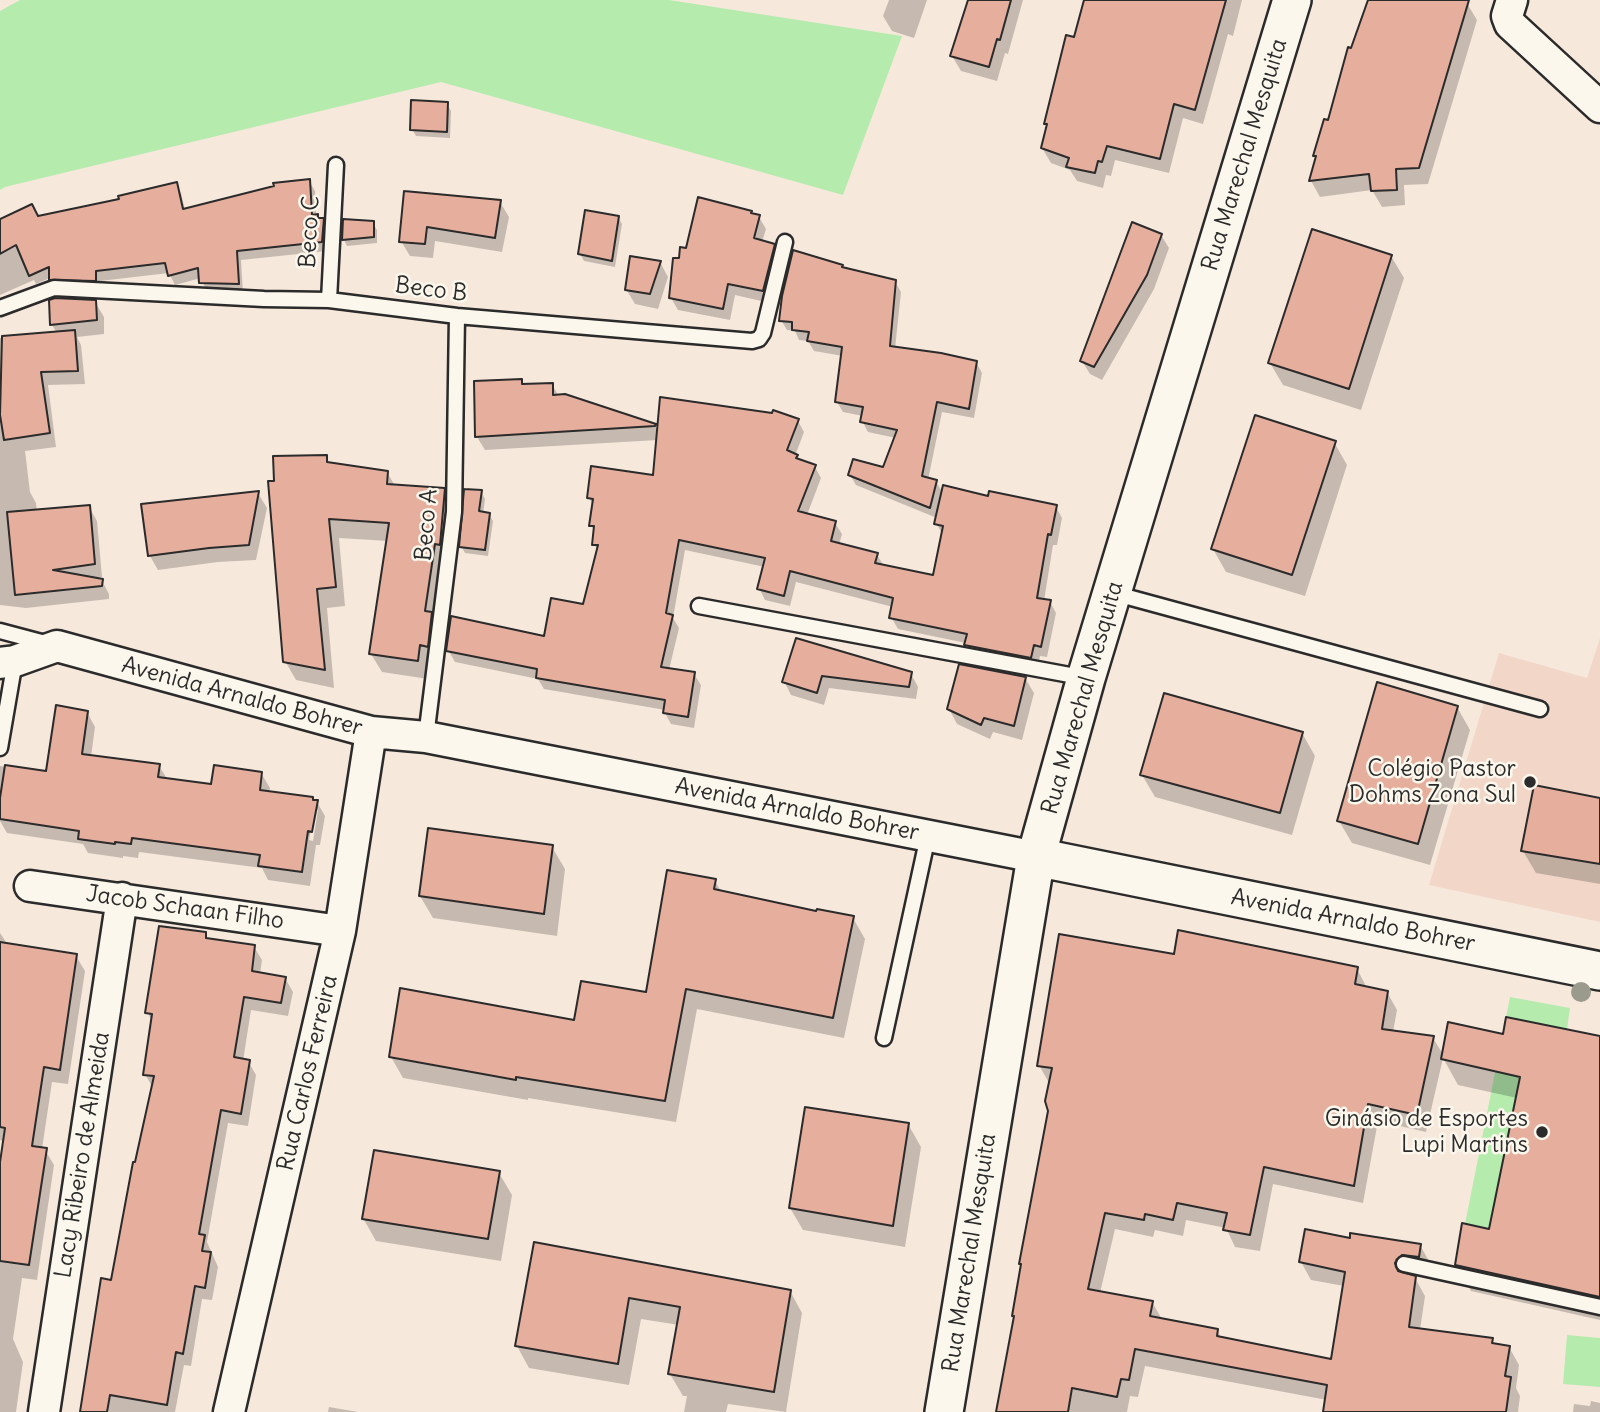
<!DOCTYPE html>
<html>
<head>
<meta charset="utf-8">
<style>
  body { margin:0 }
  canvas { display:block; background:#f7e8dc }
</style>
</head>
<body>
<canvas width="1600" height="1412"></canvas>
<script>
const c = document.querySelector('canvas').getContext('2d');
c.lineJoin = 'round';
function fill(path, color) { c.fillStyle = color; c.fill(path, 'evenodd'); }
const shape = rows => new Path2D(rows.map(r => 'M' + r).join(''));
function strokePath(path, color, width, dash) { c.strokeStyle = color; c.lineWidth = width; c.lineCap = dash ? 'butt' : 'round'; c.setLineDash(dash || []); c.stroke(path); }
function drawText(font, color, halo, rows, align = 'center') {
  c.font = font + ' Delius,sans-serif'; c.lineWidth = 5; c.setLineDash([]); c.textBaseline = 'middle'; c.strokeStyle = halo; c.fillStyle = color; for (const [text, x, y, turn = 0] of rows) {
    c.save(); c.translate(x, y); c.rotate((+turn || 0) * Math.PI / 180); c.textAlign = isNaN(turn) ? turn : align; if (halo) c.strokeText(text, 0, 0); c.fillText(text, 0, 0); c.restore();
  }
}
fill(shape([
  [1600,638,1600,922,1429,885,1499,653,1587,678]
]), '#f2d7c9');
fill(shape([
  [20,0,669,0,902,36,843,195,441,82,5,187,0,190,0,11],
  [1510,997,1570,1008,1567,1029,1600,1036,1600,1253,1465,1224],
  [1567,1335,1600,1338,1600,1387,1563,1384]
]), '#b5ecae');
fill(shape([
  [889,0,927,0,914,38,892,31,883,16],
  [970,0,1023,0,1008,54,1005,53,997,81,961,71,952,56],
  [1086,0,1242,0,1233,36,1228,34,1203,124,1183,118,1169,173,1115,160,1111,176,1106,175,1103,188,1077,181,1070,170,1051,163,1042,148,1048,127,1046,123,1075,39],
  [1370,0,1469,0,1468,5,1477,20,1428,184,1404,185,1405,205,1382,207,1372,190,1320,197,1311,181,1317,159,1315,155,1329,122],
  [447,104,451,111,450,138,416,136,412,129],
  [309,181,315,191,316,215,319,220,323,220,328,230,327,251,241,260,243,294,207,292,201,278,175,285,169,273,100,281,101,290,56,289,50,278,36,284,34,280,0,295,0,221,38,218,121,200,176,184,181,193,185,210],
  [406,193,500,202,509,217,502,252,435,241,433,258,410,256,401,241],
  [751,212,759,217,766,229,762,242,773,246,780,258,770,303,735,295,730,320,678,310,671,298,681,260,687,250],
  [618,217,622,224,615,267,584,261,580,254],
  [373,223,377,230,377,243,347,246,344,240],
  [1161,235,1169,248,1154,289,1102,380,1090,374,1082,361],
  [1391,256,1404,278,1361,410,1283,385,1270,363],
  [660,262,668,277,658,309,635,304,626,289],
  [842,266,844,269,895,282,901,292,895,349,976,362,982,373,974,418,942,412,928,480,936,482,943,493,1056,507,1062,518,1057,545,1053,545,1044,601,1050,602,1056,613,1047,657,1040,656,1037,669,972,656,966,643,898,629,891,617,893,607,796,582,790,606,765,600,759,588,765,567,685,550,673,618,679,628,669,670,694,674,701,685,694,728,671,724,665,713,665,710,544,689,538,679,455,662,448,650,545,638,585,606,598,552,594,544,595,532,591,525,593,505,589,497,654,477,658,440,485,450,477,437,521,381,524,386,552,385,559,396,655,425,658,432,798,421,804,432,795,456,799,461,815,467,821,478,807,515,835,523,842,534,839,545,877,555,884,566,934,577,943,535,936,523,937,518,856,485,850,475,884,469,896,438,868,432,862,421,863,416,843,412,837,402,843,356,814,351,808,341,799,340,795,331,787,330,781,320],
  [95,302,104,317,104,334,77,337,81,345,85,384,48,385,56,447,25,451,30,492,36,503,37,512,89,507,97,521,102,577,93,578,102,581,109,594,109,599,26,608,0,605,0,338,57,333,52,325],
  [1334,442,1347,465,1305,596,1226,572,1213,549],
  [326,457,331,465,387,472,395,486,444,490,455,508,428,679,382,672,371,654,388,541,339,538,345,606,327,608,334,688,296,680,285,661],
  [481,492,485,499,483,514,489,514,493,521,488,556,465,553,461,546],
  [258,493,267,508,256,560,218,562,158,570,150,556],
  [797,640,911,674,918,687,916,699,829,688,824,705,791,695,784,681],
  [1025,678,1034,693,1022,740,993,732,990,739,957,724,949,709],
  [1457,707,1470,730,1430,865,1352,843,1339,821],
  [87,712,95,727,91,757,159,766,168,780,213,786,261,773,270,788,269,793,317,802,325,816,320,845,316,845,310,886,268,880,262,868,139,852,138,858,123,856,123,858,88,853,83,844,7,833,0,821,0,766,48,773],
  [315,810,318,810,313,841,309,840],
  [1302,733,1315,756,1292,835,1155,797,1142,775],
  [1600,800,1600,884,1536,873,1523,851],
  [552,847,565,869,557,936,433,918,420,896],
  [715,881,722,893,818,913,853,918,865,939,844,1038,697,1009,676,1122,528,1098,528,1100,403,1078,391,1057,575,1022,647,994],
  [0,933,8,945,76,956,85,971,68,1084,52,1082,42,1149,45,1150,54,1165,37,1280,22,1278,13,1339,23,1362,16,1412,0,1412,0,1173,5,1142,0,1140],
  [205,934,209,941,254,947,262,960,260,974,285,978,293,992,288,1016,251,1010,243,1061,248,1061,256,1075,248,1126,228,1123,207,1242,218,1267,212,1300,202,1299,191,1366,184,1365,175,1412,81,1412,113,1282,153,1088,145,1074,153,1023,147,1012],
  [1175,956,1357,969,1367,988,1387,992,1397,1010,1393,1032,1433,1038,1444,1056,1504,1036,1600,1037,1600,1320,1471,1291,1456,1265,1490,1231,1517,1098,1458,1085,1443,1058,1426,1132,1378,1121,1363,1203,1273,1184,1260,1251,1235,1247,1226,1228,1186,1220,1183,1236,1155,1230,1153,1237,1115,1229,1100,1293,1152,1302,1163,1321,1217,1331,1222,1339,1333,1361,1344,1286,1311,1280,1301,1262,1351,1240,1420,1245,1430,1263,1408,1276,1415,1278,1425,1296,1420,1330,1492,1340,1496,1346,1509,1347,1519,1365,1516,1388,1520,1396,1518,1412,1325,1412,1327,1400,1145,1366,1138,1397,1130,1396,1127,1412,998,1412,1050,1111,1049,1083,1039,1065],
  [908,1124,921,1147,905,1247,803,1230,790,1208],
  [499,1173,512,1195,501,1261,376,1241,363,1218],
  [535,1244,790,1291,802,1313,786,1412,728,1404,726,1412,684,1412,687,1396,683,1396,670,1374,679,1325,641,1319,629,1385,529,1368,517,1346],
  [1591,1401,1600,1403,1600,1412,1573,1412,1574,1404,1590,1406],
  [329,1407,358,1412,328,1412]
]), '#0003');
const building = shape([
  [968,0,1011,0,1000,40,997,39,989,67,950,56,968,0],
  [1084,0,1226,0,1195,110,1174,104,1160,159,1107,146,1102,162,1098,161,1095,173,1066,167,1069,158,1041,148,1047,124,1044,124,1066,35,1074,37,1084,0],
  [1368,0,1469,0,1419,168,1396,169,1397,190,1371,191,1369,174,1309,181,1316,156,1313,156,1324,119,1328,120,1348,47,1351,48,1368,0],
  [411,100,448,102,447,132,410,130,411,100],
  [310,179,312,215,318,214,318,218,324,218,322,242,237,251,239,284,199,283,198,268,168,276,165,263,96,271,96,281,49,280,49,267,29,276,16,245,0,254,0,219,32,204,38,216,119,199,118,196,177,182,183,209,274,186,273,183,310,179],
  [404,191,501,200,495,238,427,227,425,244,399,242,404,191],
  [698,197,752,211,751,213,760,215,754,238,775,244,763,291,728,284,723,309,669,298,673,258,679,258,680,247,686,248,698,197],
  [585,210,619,216,612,261,578,254,585,210],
  [343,219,374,221,374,237,342,240,343,219],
  [1132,222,1162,234,1147,275,1094,367,1080,361,1132,222],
  [1312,229,1392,255,1349,389,1268,363,1312,229],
  [793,250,843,265,842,267,896,280,890,346,941,353,977,361,969,409,937,402,922,476,937,480,930,508,848,475,853,459,883,467,897,430,860,422,863,407,835,402,842,347,807,341,809,332,792,330,792,322,779,321,782,296,793,250],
  [630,256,661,261,650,294,625,290,630,256],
  [55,298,96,300,97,320,50,325,49,300,55,298],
  [75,330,78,371,41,372,50,433,4,440,0,415,2,336,75,330],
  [522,379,522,384,553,383,553,395,565,394,656,424,655,426,475,437,474,381,522,379],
  [660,397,772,413,773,410,799,419,787,450,798,455,796,458,816,465,798,511,836,521,831,541,878,553,875,563,933,575,943,526,934,524,943,485,988,496,989,491,1057,505,1051,535,1048,534,1037,598,1051,600,1041,647,1034,645,1031,658,964,645,967,634,889,618,893,598,790,571,784,596,757,589,765,558,679,540,666,613,673,615,661,667,695,672,688,717,663,713,665,700,536,678,537,669,446,651,451,616,544,636,551,598,583,604,598,545,592,545,594,526,589,526,593,499,587,498,591,466,653,475,660,397],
  [1255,415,1336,441,1292,575,1211,549,1255,415],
  [327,455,327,462,388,471,387,484,445,488,440,545,435,544,425,611,432,612,428,647,420,645,418,661,369,654,389,523,329,519,336,587,317,589,325,670,283,662,268,481,274,481,273,456,327,455],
  [464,489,482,490,479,511,490,513,485,550,459,547,464,489],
  [259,491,249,545,209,548,148,556,141,504,259,491],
  [90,505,95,564,53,570,103,579,102,586,15,595,7,512,90,505],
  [796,638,912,672,909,687,822,676,817,693,782,682,796,638],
  [959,664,1026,677,1014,726,984,718,981,725,947,709,959,664],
  [1377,682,1458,706,1418,844,1337,821,1377,682],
  [1164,693,1303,732,1280,813,1140,775,1164,693],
  [56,705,88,711,82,754,160,764,158,777,211,784,214,765,262,772,260,790,313,797,313,800,318,800,312,832,308,831,302,872,258,866,260,855,132,838,131,844,115,842,115,844,78,839,79,831,0,819,0,798,5,765,46,771,56,705],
  [1534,785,1600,798,1600,864,1521,851,1534,785],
  [428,828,553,845,544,914,419,896,428,828],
  [667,870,716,879,714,889,816,911,817,909,854,916,833,1018,686,989,665,1101,516,1077,516,1080,389,1057,400,988,574,1020,581,981,646,992,667,870],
  [159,926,206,932,206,938,255,945,252,971,286,977,281,1003,244,997,234,1057,250,1060,241,1114,221,1110,199,1234,205,1235,202,1251,211,1252,205,1288,195,1286,183,1354,176,1352,167,1405,110,1395,107,1412,80,1412,101,1278,111,1280,133,1162,135,1162,154,1076,143,1075,152,1014,145,1013,159,926],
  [1178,930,1358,967,1355,984,1388,991,1382,1029,1434,1036,1417,1115,1368,1104,1354,1186,1264,1167,1250,1235,1223,1230,1227,1213,1177,1203,1173,1220,1145,1214,1144,1220,1105,1213,1088,1289,1153,1301,1150,1316,1218,1329,1217,1336,1331,1359,1345,1272,1299,1262,1305,1229,1350,1238,1350,1233,1421,1244,1419,1257,1402,1255,1395,1263,1398,1271,1416,1276,1409,1327,1493,1338,1492,1343,1510,1346,1505,1376,1511,1377,1506,1412,1323,1412,1327,1385,1135,1349,1129,1380,1121,1379,1117,1397,1072,1388,1068,1412,996,1412,1014,1316,1012,1316,1021,1264,1019,1264,1048,1111,1045,1101,1052,1068,1037,1066,1059,934,1174,954,1178,930],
  [0,942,77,954,60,1070,44,1067,32,1146,47,1148,29,1265,0,1261,0,1162,5,1128,0,1127,0,942],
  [1506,1017,1600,1036,1600,1297,1455,1265,1462,1223,1489,1229,1520,1077,1441,1059,1448,1022,1503,1034,1506,1017],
  [805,1107,909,1123,893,1226,789,1208,805,1107],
  [374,1150,500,1171,488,1239,362,1219,374,1150],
  [534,1242,791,1290,774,1392,668,1374,680,1307,629,1298,618,1364,515,1346,534,1242]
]);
fill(building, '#e6ae9d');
strokePath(building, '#2b2b2b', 2);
const service = shape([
  [329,300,336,165],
  [0,308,54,288,264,299,329,300,457,316,752,341,759,339,763,333,785,242],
  [1113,593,1540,709],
  [699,606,1086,678],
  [0,631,49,644],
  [426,737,454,512,457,316],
  [0,748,15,661],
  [884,1038,928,836],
  [1404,1264,1600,1307]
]);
const minor = shape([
  [1512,0,1507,16,1510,24,1600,107],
  [0,663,15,661,57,646,371,732,426,737,1036,857],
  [30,886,340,931],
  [44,1412,122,898],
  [229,1412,340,931,371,732]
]);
const tertiary = shape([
  [1036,857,1600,971],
  [944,1412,1036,857,1086,678,1292,0]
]);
strokePath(service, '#2b2b2b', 19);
strokePath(minor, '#2b2b2b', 35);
strokePath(tertiary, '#2b2b2b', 42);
strokePath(service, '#fbf7ec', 14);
strokePath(minor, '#fbf7ec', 30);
strokePath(tertiary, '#fbf7ec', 37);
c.fillStyle = '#9a9a8d';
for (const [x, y] of [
  [1581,992]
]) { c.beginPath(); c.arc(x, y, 10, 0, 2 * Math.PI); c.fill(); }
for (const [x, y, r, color] of [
  [1530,782,7,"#2b2b2b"],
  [1542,1132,7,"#2b2b2b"]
]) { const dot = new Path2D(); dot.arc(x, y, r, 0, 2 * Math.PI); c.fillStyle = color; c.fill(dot); strokePath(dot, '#fbf7ec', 2.5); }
drawText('23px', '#2b2b2b', '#fbf7ec', [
  ["Rua Marechal Mesquita",1245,155,-73],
  ["Beco C",310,232,-87],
  ["Beco B",431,290,7],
  ["Beco A",427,525,-85],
  ["Avenida Arnaldo Bohrer",242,697,15],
  ["Rua Marechal Mesquita",1083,698,-74],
  ["Avenida Arnaldo Bohrer",797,810,11],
  ["Jacob Schaan Filho",185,908,8],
  ["Avenida Arnaldo Bohrer",1353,921,11],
  ["Rua Carlos Ferreira",308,1073,-77],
  ["Lacy Ribeiro de Almeida",83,1155,-81],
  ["Rua Marechal Mesquita",970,1253,-81]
]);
drawText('23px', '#2b2b2b', '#fbf7ec', [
  ["Colégio Pastor",1516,769],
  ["Dohms Zona Sul",1516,795],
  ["Ginásio de Esportes",1528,1119],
  ["Lupi Martins",1528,1145]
], 'right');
</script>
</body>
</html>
